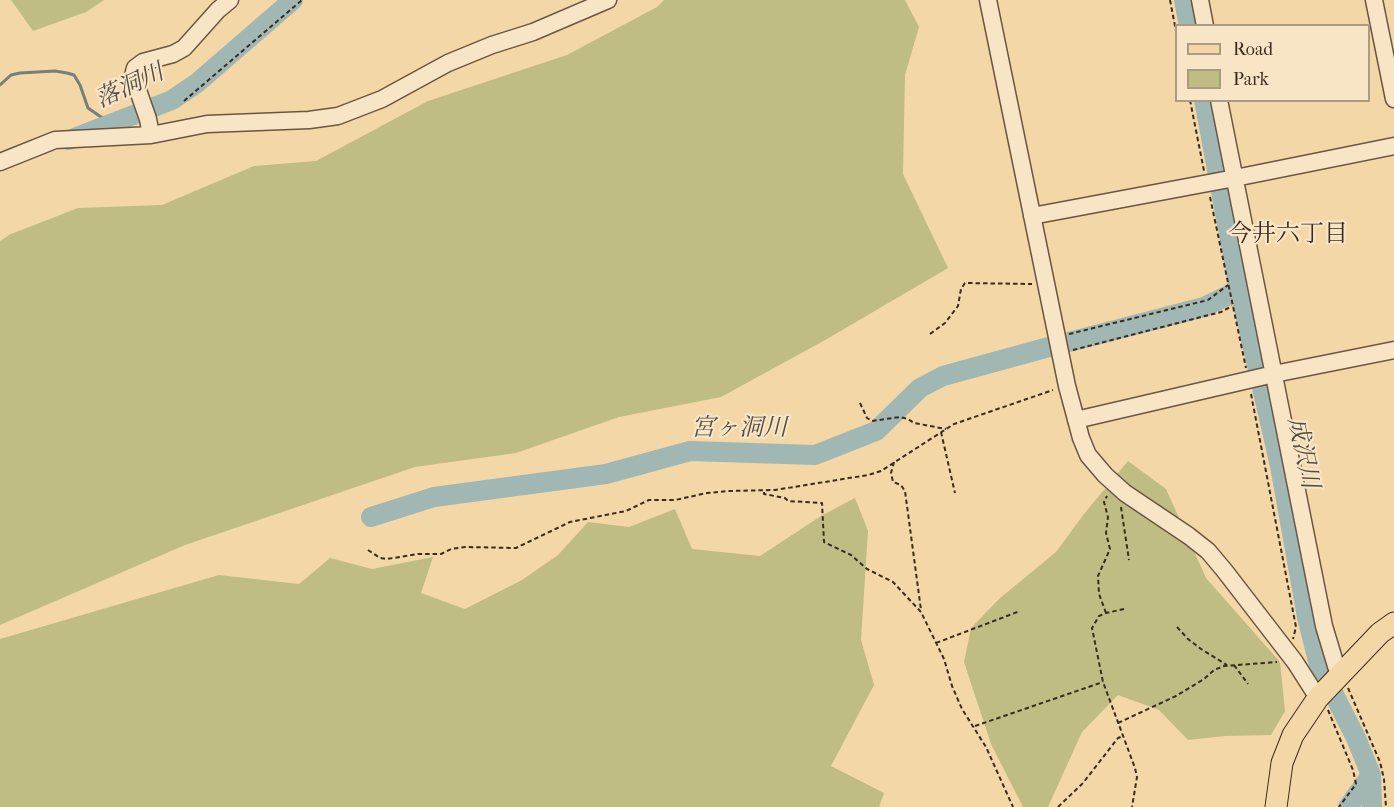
<!DOCTYPE html>
<html>
<head>
<meta charset="utf-8">
<style>
  body { margin:0 }
  #map { position:relative; width:1394px; height:807px; overflow:hidden; background:#f3d7a7; font-family:"IM FELL French Canon",serif }
  canvas { display:block }
  .legend { position:absolute; left:1175px; top:24px; width:195px; height:78px; box-sizing:border-box; background:#f7e5c6; border:2px solid #ac9b84; margin:0; padding:8px 10px; list-style:none; font-size:18px; color:#3c2b20 }
  .legend li { display:flex; align-items:center; gap:12px; height:30px }
  .legend b { width:30px; border:2px solid #ac9b84 }
</style>
</head>
<body>
<div id="map">
<canvas width="1394" height="807"></canvas>
<ul class="legend">
<li><b style="height:8px;background:#f3d7a7"></b>Road</li>
<li><b style="height:16px;background:#bfbd84"></b>Park</li>
</ul>
</div>
<script>
const c = document.querySelector('canvas').getContext('2d');
c.lineJoin = 'round';
function fill(path, color) { c.fillStyle = color; c.fill(path, 'evenodd'); }
const shape = rows => new Path2D(rows.map(r => 'M' + r).join(''));
function strokePath(path, color, width, dash) { c.strokeStyle = color; c.lineWidth = width; c.lineCap = dash ? 'butt' : 'round'; c.setLineDash(dash || []); c.stroke(path); }
function drawText(font, color, halo, rows, align = 'center') {
  c.font = font + ' "IM FELL French Canon","Noto Serif JP",serif'; c.lineWidth = 4.5; c.setLineDash([]); c.textBaseline = 'middle'; c.strokeStyle = halo; c.fillStyle = color; for (const [text, x, y, turn = 0] of rows) {
    c.save(); c.translate(x, y); c.rotate((+turn || 0) * Math.PI / 180); c.textAlign = isNaN(turn) ? turn : align; if (halo) c.strokeText(text, 0, 0); c.fillText(text, 0, 0); c.restore();
  }
}
fill(shape([
  [11,0,104,0,86,12,33,31],
  [664,0,905,0,919,27,905,75,903,174,948,268,827,339,721,397,619,417,516,453,415,467,185,545,0,625,0,241,11,234,78,208,162,205,254,166,316,161,428,101,567,55,657,7],
  [1128,461,1166,489,1206,578,1280,662,1285,711,1271,735,1225,736,1188,740,1159,710,1118,695,1082,732,1048,807,1023,807,991,744,964,662,971,628,1000,598,1056,552,1084,514],
  [855,498,868,531,861,640,874,685,831,766,884,793,879,807,0,807,0,639,219,575,299,584,330,558,372,569,433,557,421,593,465,609,522,580,558,555,588,522,629,527,675,509,692,549,760,556,821,516]
]), '#bfbd84');
strokePath(shape([
  [0,85,11,75,20,73,55,71,67,73,74,75,80,85,88,108,101,117,107,118,130,116]
]), '#787f78', 3);
strokePath(shape([
  [1184,0,1189,26],
  [1204,100,1238,283,1280,466,1307,617,1319,665,1356,738,1371,775,1372,807],
  [69,140,172,100,197,83,293,0],
  [1069,342,1204,307,1235,292,1238,283],
  [371,517,434,497,606,474,690,451,815,455,876,431,920,388,943,376,1049,347],
  [1348,807,1371,775]
]), '#a0b7b3', 20);
const minor = shape([
  [988,0,1067,386,1081,438,1088,455,1105,475,1125,493,1189,536,1208,551,1224,570,1295,662,1318,698],
  [1200,0,1205,26],
  [1374,0,1394,99],
  [1219,100,1324,626,1339,676],
  [151,135,148,119,133,76,135,68,143,62,173,54,184,48,218,10,230,0],
  [0,162,55,140,151,135,207,124,309,120,338,116,382,99,448,63,492,45,533,32,608,0],
  [1032,216,1235,178,1394,146],
  [1076,420,1274,374,1394,350]
]);
const major = shape([
  [1276,807,1282,763,1293,735,1318,698,1380,633,1394,623]
]);
strokePath(minor, '#6a5642', 19);
strokePath(major, '#3c2b20', 23);
strokePath(shape([
  [1170,0,1176,31],
  [1190,100,1204,171],
  [184,101,302,0],
  [1210,197,1246,368],
  [930,334,945,323,958,306,961,289,965,283,1032,284],
  [1069,334,1208,300,1228,285],
  [1073,350,1201,317,1221,312,1232,306],
  [1251,394,1296,627,1293,639],
  [860,403,867,418,872,421,900,417,908,419,914,423,946,429],
  [941,432,955,493],
  [894,462,891,473,893,482,901,485,905,491,921,610],
  [764,492,764,494,785,498,788,501,822,503,824,542,851,555,867,569,893,582,921,612,944,659,952,686,962,709,986,747,1013,807],
  [1121,507,1129,560],
  [368,550,380,558,387,559,418,554,441,554,451,549,465,547,516,548,570,522,626,511,649,500,675,500,707,493,729,491,775,490,868,475,881,471,954,424,1053,390],
  [1124,609,1106,613,1099,616,1092,628,1103,682,1135,768,1137,777,1132,807],
  [1106,613,1099,594,1098,576,1110,549,1106,533,1108,517,1104,502,1107,496],
  [1177,627,1188,639,1201,649,1227,665],
  [936,643,1020,611],
  [1234,665,1248,684],
  [1348,688,1380,762,1384,779,1386,807],
  [1328,710,1353,770,1356,784,1339,807],
  [1118,723,1176,696,1204,679,1214,670,1224,666,1277,662],
  [975,726,1103,682],
  [1058,807,1083,783,1118,738,1123,736]
]), '#3c2b20', 2, [4.5, 3]);
strokePath(minor, '#f7e5c6', 16);
strokePath(major, '#f3d7a7', 21);
drawText('italic 24px', '#554e45', '#f7e5c6', [
  ["落洞川",130,87,-25],
  ["宮ヶ洞川",739,429],
  ["成沢川",1302,453,78]
]);
drawText('24px', '#3c2b20', '#f7e5c6', [
  ["今井六丁目",1288,235]
]);
</script>
</body>
</html>
